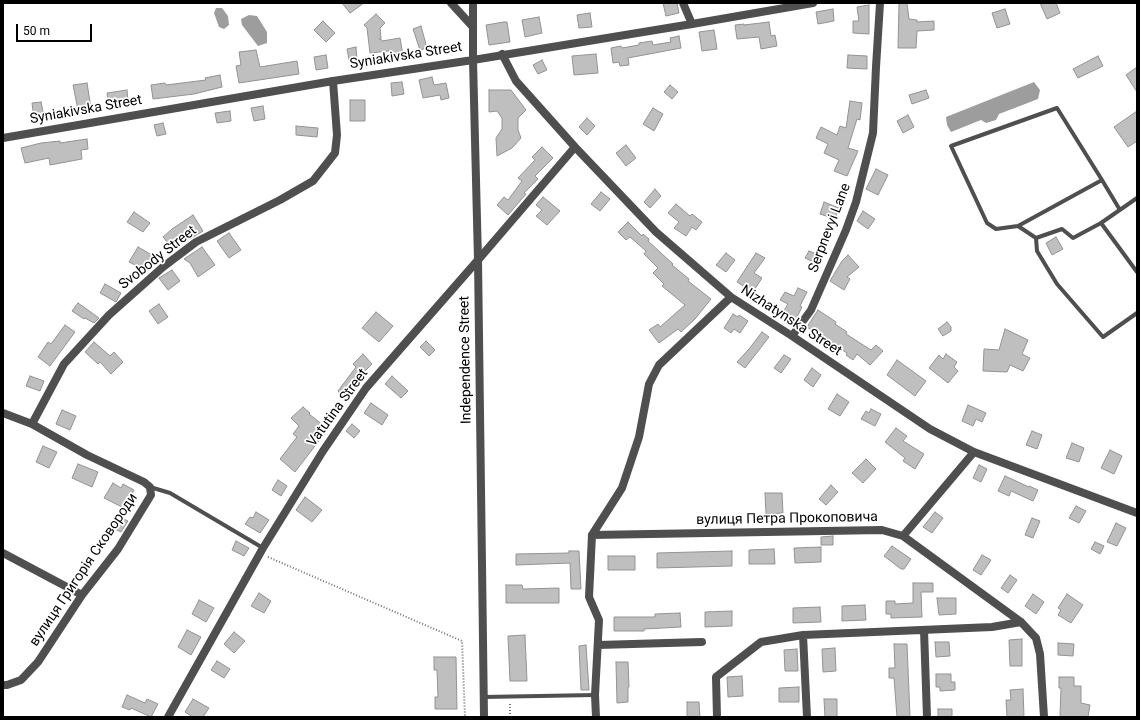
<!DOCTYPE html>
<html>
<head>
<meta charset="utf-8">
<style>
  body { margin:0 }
  #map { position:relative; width:1140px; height:720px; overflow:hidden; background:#fff; font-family:Roboto,sans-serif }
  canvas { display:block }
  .frame { position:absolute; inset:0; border:4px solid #000; pointer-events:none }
  .scale { position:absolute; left:16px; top:24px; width:76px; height:18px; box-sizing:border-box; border:2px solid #000; border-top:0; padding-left:5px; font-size:12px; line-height:14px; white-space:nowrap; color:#000; -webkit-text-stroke:3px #fff; paint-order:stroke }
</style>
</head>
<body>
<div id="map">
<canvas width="1140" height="720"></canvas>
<div class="frame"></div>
<div class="scale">50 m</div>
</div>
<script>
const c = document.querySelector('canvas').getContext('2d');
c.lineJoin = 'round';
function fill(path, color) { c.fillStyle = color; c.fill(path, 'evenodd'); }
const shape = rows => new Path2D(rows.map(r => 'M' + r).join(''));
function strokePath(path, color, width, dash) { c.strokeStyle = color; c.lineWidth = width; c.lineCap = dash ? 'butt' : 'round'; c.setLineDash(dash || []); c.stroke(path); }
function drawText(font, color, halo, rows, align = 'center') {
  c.font = font + ' Roboto,sans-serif'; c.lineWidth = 3.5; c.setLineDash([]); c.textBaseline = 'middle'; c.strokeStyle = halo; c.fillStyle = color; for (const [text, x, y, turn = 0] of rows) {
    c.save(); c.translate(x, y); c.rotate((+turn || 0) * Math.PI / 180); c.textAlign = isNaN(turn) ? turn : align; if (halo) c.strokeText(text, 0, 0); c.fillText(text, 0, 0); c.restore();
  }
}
fill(shape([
  [216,8,222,8,228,16,229,25,224,29,219,27,214,13],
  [249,15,257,16,267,32,267,43,258,46,242,25,241,19],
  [1034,82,1040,90,1038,99,999,114,996,120,986,123,981,120,951,132,947,125,946,117]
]), '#9d9d9d');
const building = shape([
  [342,3,364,3,350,13,342,3],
  [663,3,677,3,679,13,666,16,663,3],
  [899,3,907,3,909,19,917,20,917,22,934,21,934,30,917,31,916,48,898,48,899,3],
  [1040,3,1056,3,1060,13,1047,19,1040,3],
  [869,5,869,34,853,33,853,21,859,21,857,7,869,5],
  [833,9,834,21,818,24,816,12,833,9],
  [1005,9,1010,24,997,28,992,13,1005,9],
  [590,13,592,27,579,28,577,15,590,13],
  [376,14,385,23,380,28,381,38,379,39,381,39,382,41,400,38,403,55,391,57,389,51,370,53,367,28,364,25,376,14],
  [539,17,542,33,525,37,522,20,539,17],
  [323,21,335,33,326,42,314,30,323,21],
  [504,22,507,22,510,42,489,45,486,25,504,22],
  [769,22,771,36,775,35,777,46,761,49,759,37,737,39,735,25,744,24,744,25,769,22],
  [421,26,427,48,420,50,413,29,421,26],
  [714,30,717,49,702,51,699,32,714,30],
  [679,36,681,48,628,58,629,65,620,66,619,62,613,63,611,48,621,46,622,48,639,45,639,43,652,41,653,45,671,42,670,38,679,36],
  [356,47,357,59,349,60,347,49,356,47],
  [256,50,260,67,297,61,299,74,239,83,236,66,241,65,239,52,256,50],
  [596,54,598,73,574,75,572,56,596,54],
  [326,55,328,68,316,70,314,57,326,55],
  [848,55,867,56,867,69,847,68,848,55],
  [1098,56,1103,66,1078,78,1073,69,1098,56],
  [542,60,547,70,538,74,533,65,542,60],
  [1137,67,1137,92,1126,75,1137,67],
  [220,75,222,87,194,94,153,99,151,85,165,83,166,85,206,80,205,78,220,75],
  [432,77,434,85,446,83,449,98,441,100,440,95,423,98,419,80,432,77],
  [402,82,404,94,392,96,391,83,402,82],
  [87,83,91,108,78,110,73,85,87,83],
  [670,85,678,92,672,99,664,92,670,85],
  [127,90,128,103,109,105,107,93,127,90],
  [489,90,511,90,526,110,518,118,518,130,521,138,512,148,497,156,496,138,502,129,502,118,497,111,489,112,489,90],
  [926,90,929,98,912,104,909,95,926,90],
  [350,100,365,100,365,121,350,121,350,100],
  [850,101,862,103,860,120,857,119,848,148,858,151,847,176,834,171,839,160,824,153,828,144,816,138,821,127,837,135,840,126,846,128,850,101],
  [41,102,44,117,34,119,32,103,41,102],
  [263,106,265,119,254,121,251,108,263,106],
  [653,108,663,114,654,131,643,124,653,108],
  [230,111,231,121,217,123,215,113,230,111],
  [1137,111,1137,141,1128,147,1114,127,1137,111],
  [908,115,914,127,903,133,897,121,908,115],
  [587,118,595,126,587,135,579,127,587,118],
  [163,123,166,134,157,136,154,125,163,123],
  [296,126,318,128,317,137,296,135,296,126],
  [87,139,88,149,81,150,82,159,50,165,49,158,25,163,21,148,41,143,60,141,60,143,87,139],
  [626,145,636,158,626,166,616,153,626,145],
  [542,147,553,158,535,176,538,179,524,193,526,194,508,215,497,205,504,197,508,200,522,181,518,178,535,160,532,157,542,147],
  [876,169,888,175,878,195,866,189,876,169],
  [655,189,661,196,650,208,644,202,655,189],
  [601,192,610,199,600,211,591,204,601,192],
  [543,197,560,211,547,225,536,216,542,210,536,205,543,197],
  [824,202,839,208,835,219,820,214,824,202],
  [676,204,690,216,692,214,702,222,696,230,692,227,686,236,674,228,679,222,668,213,676,204],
  [863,211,875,219,868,229,857,221,863,211],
  [134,212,150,223,143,232,127,222,134,212],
  [193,215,203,231,190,239,188,236,173,249,163,237,172,229,193,215],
  [628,222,642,236,643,234,649,239,648,241,673,264,672,265,689,279,688,281,711,299,695,319,681,332,678,329,659,343,649,330,658,324,660,327,685,305,662,286,664,284,653,273,658,268,644,254,646,251,630,237,626,240,618,232,628,222],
  [229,233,241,250,229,258,217,241,229,233],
  [1056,237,1063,249,1052,255,1046,243,1056,237],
  [138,247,152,255,145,268,141,268,129,262,138,247],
  [202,247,215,265,198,277,190,263,184,259,202,247],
  [809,251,819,255,816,263,805,258,809,251],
  [726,253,735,260,726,272,716,265,726,253],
  [756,253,765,258,754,273,762,278,753,292,737,282,756,253],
  [848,255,859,267,847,277,850,279,844,290,830,281,842,261,848,255],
  [172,270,180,281,168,290,159,278,172,270],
  [105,284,121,293,116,302,100,293,105,284],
  [798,288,807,292,800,306,802,307,796,319,783,312,788,304,780,300,785,292,794,296,798,288],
  [78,303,99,318,94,323,85,318,84,319,72,311,78,303],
  [159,304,168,317,158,324,149,311,159,304],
  [818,310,836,322,835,324,847,332,846,334,871,350,876,345,883,351,870,365,857,354,853,360,846,355,847,353,807,327,818,310],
  [376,312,393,326,379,342,362,328,376,312],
  [733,314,738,317,739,315,748,321,740,333,734,329,731,333,724,328,733,314],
  [947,322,951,327,951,331,943,336,938,329,947,322],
  [65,325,75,332,50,366,38,357,48,342,51,344,65,325],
  [1005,329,1028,340,1022,354,1030,358,1023,371,1010,365,1007,372,983,371,984,349,999,350,1005,329],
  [762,332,769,337,745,368,737,362,749,349,762,332],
  [426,341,435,350,429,356,420,347,426,341],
  [94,342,110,356,114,352,123,362,111,374,100,362,98,364,85,352,94,342],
  [363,354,372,364,356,380,359,381,353,389,350,386,341,395,338,391,356,367,353,364,363,354],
  [946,354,957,362,954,367,958,371,948,383,929,368,939,355,943,359,946,354],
  [784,355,791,359,781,373,774,368,784,355],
  [897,360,926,381,915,396,887,375,897,360],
  [812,368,821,375,813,387,804,380,812,368],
  [30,376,44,381,40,391,26,386,30,376],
  [392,376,408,391,401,398,385,384,392,376],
  [837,394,849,402,840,416,828,409,837,394],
  [371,403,388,415,382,425,364,413,371,403],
  [968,405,986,413,982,422,976,419,973,426,962,421,968,405],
  [303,407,310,413,309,414,328,429,295,472,280,459,297,437,293,434,299,426,291,418,303,407],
  [871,409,881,414,875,426,861,419,866,411,869,413,871,409],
  [62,410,76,416,70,430,56,424,62,410],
  [352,424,360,431,354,438,346,431,352,424],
  [896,428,907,436,903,441,924,454,915,469,903,461,905,458,885,442,896,428],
  [1032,431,1042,435,1037,449,1026,445,1032,431],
  [1072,443,1084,448,1079,462,1066,458,1072,443],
  [43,446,57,452,49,468,36,462,43,446],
  [1110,450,1122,456,1114,474,1101,468,1110,450],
  [866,459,876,469,863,483,852,473,866,459],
  [78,464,98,472,92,487,72,478,78,464],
  [979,465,987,469,981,482,973,478,979,465],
  [1005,476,1029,487,1029,486,1038,490,1033,501,1011,491,1009,496,998,491,1005,476],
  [278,480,287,486,281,496,272,490,278,480],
  [113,483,121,488,123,484,134,490,124,508,104,498,113,483],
  [831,485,838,492,826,505,819,499,831,485],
  [765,493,782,493,783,513,766,514,765,493],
  [305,497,322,510,312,522,296,510,305,497],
  [1076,506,1086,511,1079,523,1069,518,1076,506],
  [256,512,269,520,260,533,245,524,250,517,253,518,256,512],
  [935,512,943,518,932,533,923,527,935,512],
  [119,517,128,521,121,532,113,528,119,517],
  [1032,518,1040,521,1033,538,1025,535,1032,518],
  [1116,523,1126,528,1117,546,1107,542,1116,523],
  [833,536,833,545,821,545,821,537,833,536],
  [236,541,249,548,244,556,232,550,236,541],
  [1095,542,1104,546,1100,554,1091,549,1095,542],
  [892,546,911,559,904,569,901,569,884,556,892,546],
  [821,547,821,562,795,563,794,548,821,547],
  [774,549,775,564,749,564,749,550,774,549],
  [569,551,579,551,581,589,571,589,570,563,516,565,516,554,569,553,569,551],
  [732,551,732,566,657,568,657,553,732,551],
  [982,555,991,560,981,575,973,570,982,555],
  [608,556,635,556,635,570,608,570,608,556],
  [1010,575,1017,580,1008,593,1001,588,1010,575],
  [913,583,933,583,933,592,921,592,922,617,891,618,891,614,886,614,886,601,895,601,895,604,913,603,913,583],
  [506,585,522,585,523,589,559,588,559,603,506,603,506,585],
  [259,593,271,601,264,613,251,606,259,593],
  [1033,594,1044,602,1036,614,1025,606,1033,594],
  [1067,594,1083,605,1071,623,1058,615,1061,610,1058,608,1067,594],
  [937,598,956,598,956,614,939,615,937,598],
  [199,600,214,608,206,622,192,614,199,600],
  [865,605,866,620,842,621,842,606,865,605],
  [820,607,821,622,793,623,793,608,820,607],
  [732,611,732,626,705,627,705,612,732,611],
  [680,613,681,627,644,629,644,631,614,631,614,617,655,617,655,614,680,613],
  [187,630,201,637,191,655,178,647,187,630],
  [234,632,245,641,234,653,224,644,234,632],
  [525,635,527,681,510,681,508,636,525,635],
  [1022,639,1022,666,1010,666,1009,640,1022,639],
  [935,642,949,642,950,656,936,657,935,642],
  [1058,643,1074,644,1073,656,1058,655,1058,643],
  [894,644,907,644,910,717,897,717,894,678,889,678,889,668,895,668,894,644],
  [586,645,589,690,581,690,579,646,586,645],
  [835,648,836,671,823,672,822,649,835,648],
  [797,649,798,671,785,671,784,650,797,649],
  [434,657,456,657,457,709,435,709,435,697,438,697,437,670,434,670,434,657],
  [217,661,230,669,224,678,211,670,217,661],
  [616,662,628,662,629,687,628,687,628,702,617,703,616,662],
  [936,674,951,674,951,682,955,682,955,690,940,691,940,687,936,687,936,674],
  [742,676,743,696,728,697,727,677,742,676],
  [1059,677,1074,677,1074,686,1081,686,1081,703,1090,705,1088,717,1060,717,1061,688,1059,688,1059,677],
  [799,687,799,702,779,702,779,688,799,687],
  [1023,689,1024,717,1007,717,1006,700,1011,700,1010,690,1023,689],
  [127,695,145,703,147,699,158,704,151,717,131,708,130,710,122,707,127,695],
  [193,699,209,708,203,717,193,717,185,712,193,699],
  [824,699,837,699,837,717,825,717,824,699],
  [687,702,699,702,700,717,687,717,687,702],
  [938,709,952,709,952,717,938,717,938,709]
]);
fill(building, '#bfbfbf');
strokePath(building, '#939393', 1);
strokePath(shape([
  [268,557,462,641,465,717],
  [510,704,510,717]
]), '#717171', 2, [1, 2]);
strokePath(shape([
  [1102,180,1018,226,996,229,987,223,951,146,1057,108,1102,180,1120,210],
  [1101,223,1137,272],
  [1018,226,1036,238,1062,229,1073,238,1101,223,1137,198],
  [1036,238,1037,251,1057,284,1103,337,1137,313],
  [150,487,170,493,263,548],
  [483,697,595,695]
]), '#4f4f4f', 4);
strokePath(shape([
  [451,3,473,27],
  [683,3,692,24],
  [502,54,516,81,575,147,656,232,731,297,792,336,930,429,974,452,1137,513],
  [792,336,811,310,846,230,856,202,873,133,876,67,880,3],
  [3,413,32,424,87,455,144,482,150,487,151,495,118,549,82,595,38,662,21,680,7,685,3,685],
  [32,424,64,364,109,315,163,267,196,242,280,200,313,181,335,153,337,135,333,81],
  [592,535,882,530,903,536,1021,622,1036,638,1040,654,1044,717],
  [592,535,622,488,639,437,649,384,659,365,731,297],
  [592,535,589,597,599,620,595,695,596,717],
  [903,536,974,452],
  [3,553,82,595],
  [924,630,927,717],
  [803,635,807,717],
  [598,645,702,642],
  [168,717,263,548,323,451,366,388,478,260,575,147],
  [717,717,716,677,761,642,803,635,992,627,1021,622]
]), '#4f4f4f', 8);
strokePath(shape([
  [473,3,473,60,478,260,484,717],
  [3,138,333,81,473,60,692,24,813,3]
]), '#4f4f4f', 8);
drawText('14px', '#000', '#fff', [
  ["Syniakivska Street",406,56,-9],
  ["Syniakivska Street",86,110,-10],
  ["Serpnevyi Lane",830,228,-69],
  ["Svobody Street",158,258,-38],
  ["Nizhatynska Street",791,321,33],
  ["Independence Street",466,360,-91],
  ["Vatutina Street",338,408,-54],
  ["вулиця Петра Прокоповича",787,519,-1],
  ["вулиця Григорія Сковороди",84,570,-56]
]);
</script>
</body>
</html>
